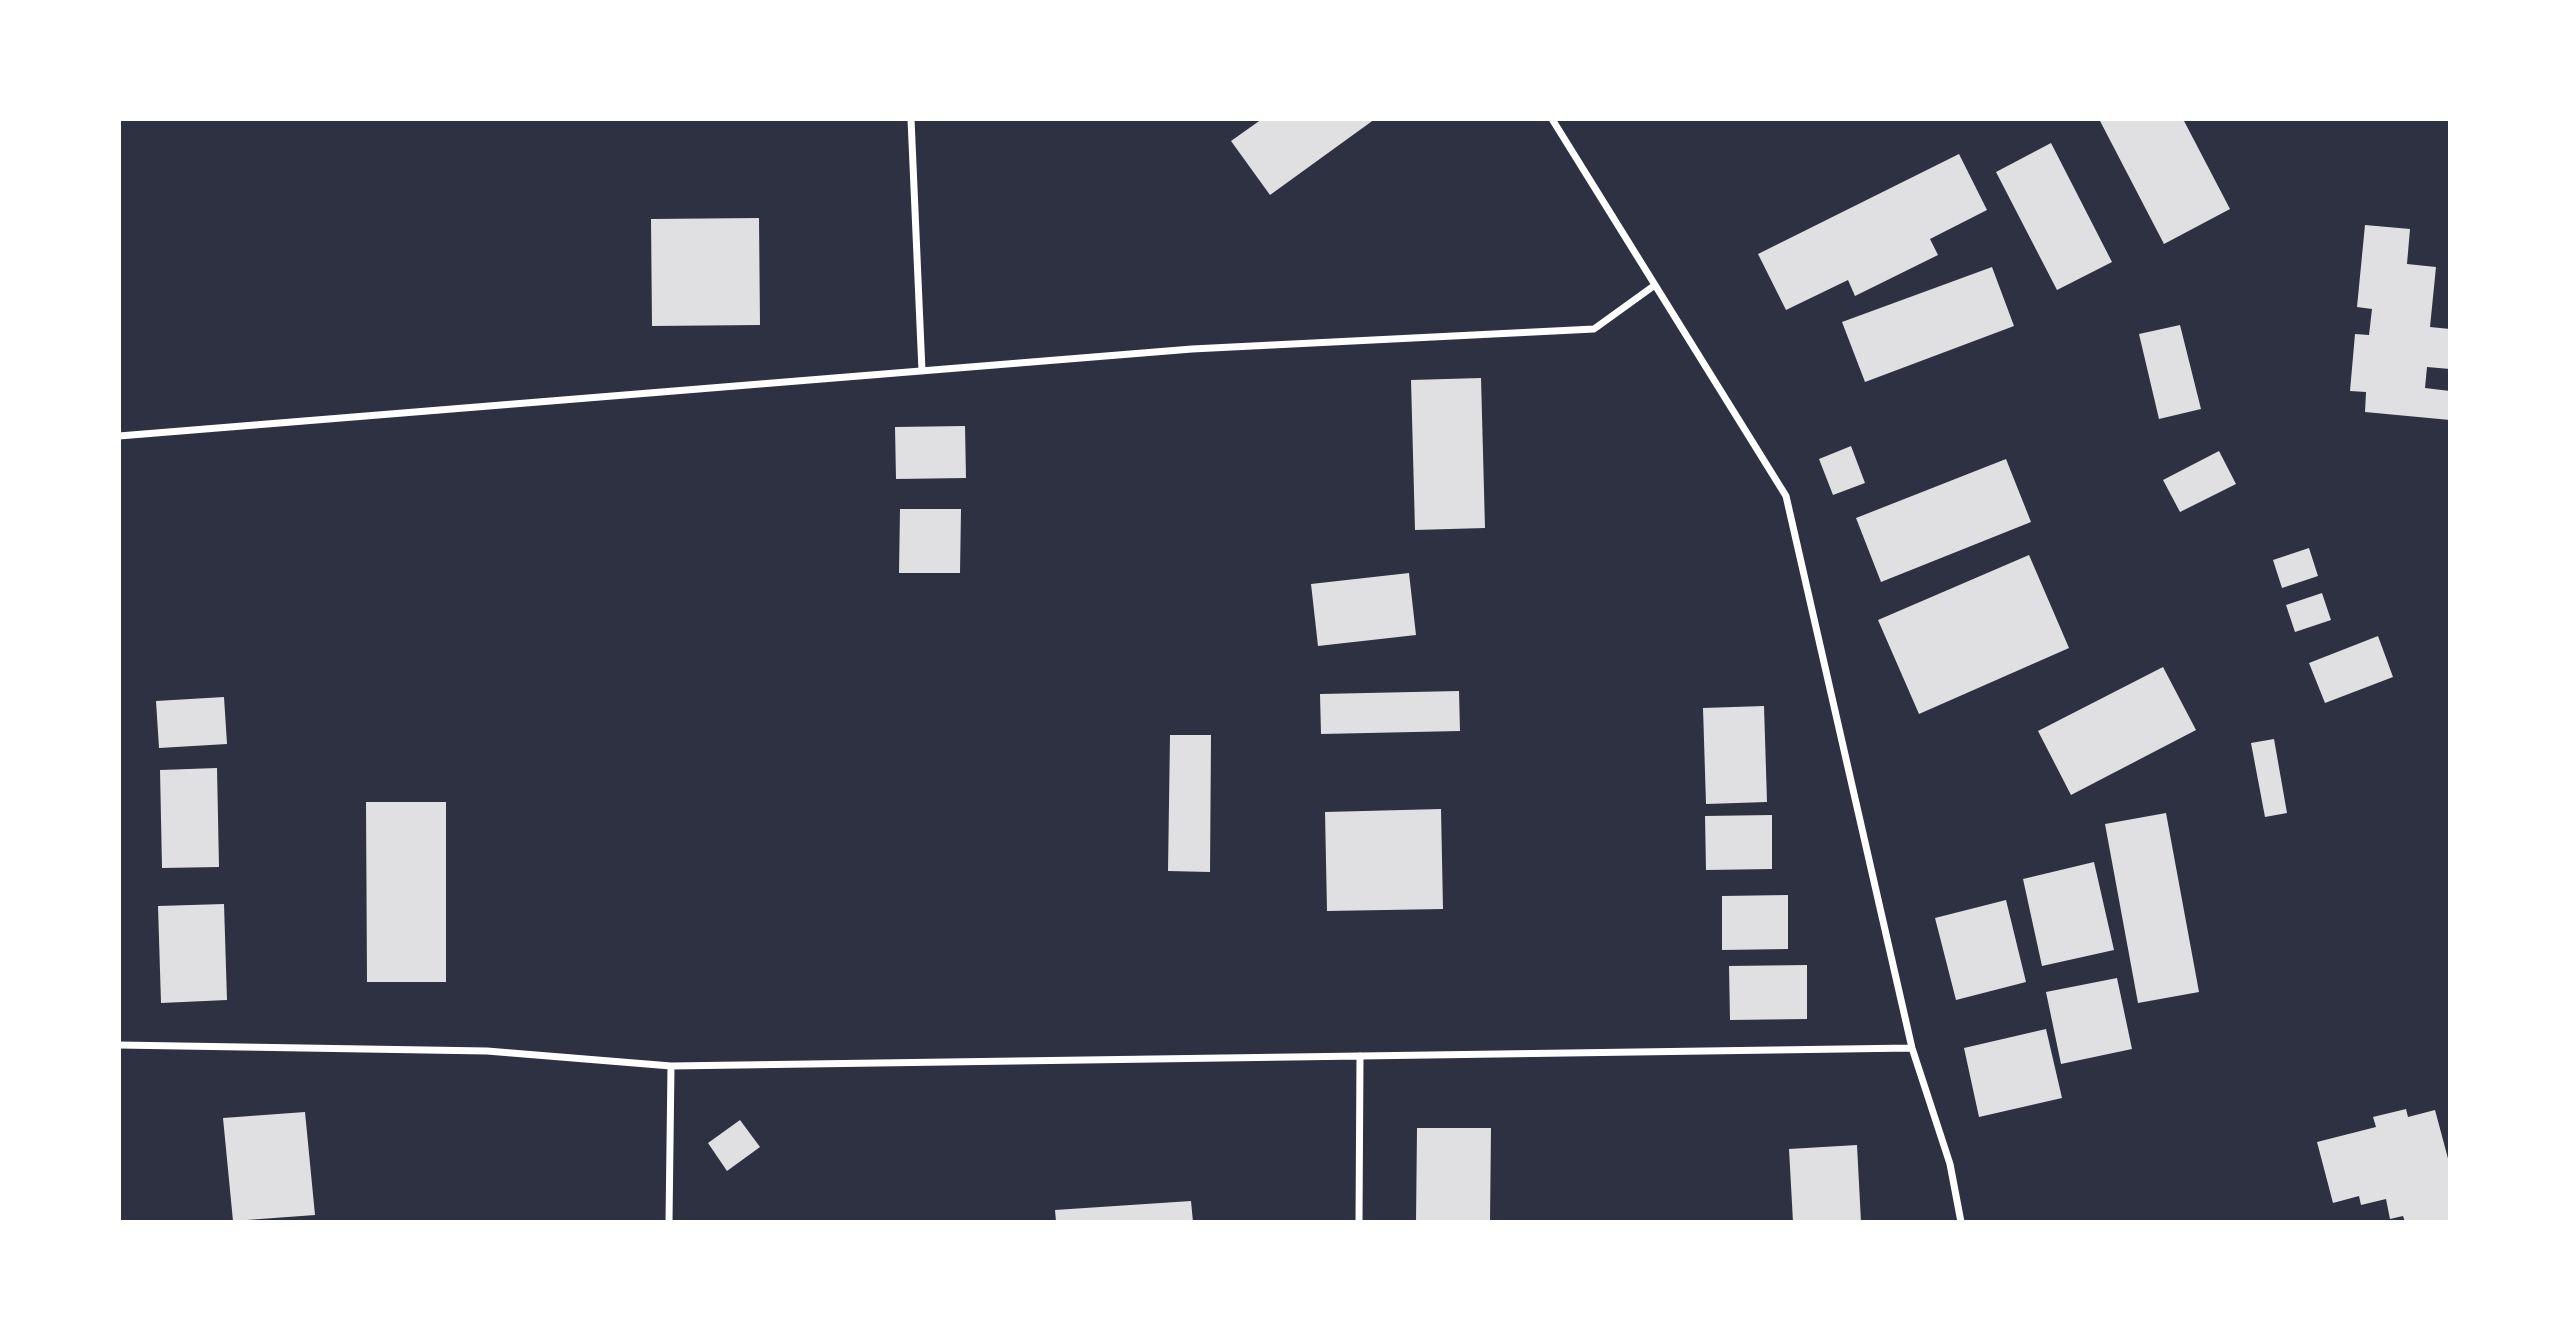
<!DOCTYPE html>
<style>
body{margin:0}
#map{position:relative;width:2569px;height:1341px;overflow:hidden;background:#2d3142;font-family:Jost,sans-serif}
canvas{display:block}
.frame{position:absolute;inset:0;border:121px solid #fff;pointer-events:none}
</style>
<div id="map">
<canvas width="2569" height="1341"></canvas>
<div class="frame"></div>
</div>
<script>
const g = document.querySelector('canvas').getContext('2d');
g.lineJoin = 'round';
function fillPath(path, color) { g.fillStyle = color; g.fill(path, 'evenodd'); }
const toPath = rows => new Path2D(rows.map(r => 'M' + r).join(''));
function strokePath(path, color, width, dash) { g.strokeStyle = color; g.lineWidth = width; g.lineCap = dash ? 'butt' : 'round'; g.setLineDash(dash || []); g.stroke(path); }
fillPath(toPath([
 [1262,119,1375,119,1270,195,1231,141],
 [2099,119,2183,119,2230,209,2164,244],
 [2051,143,2112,262,2057,290,1996,172],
 [1959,154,1987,210,1930,239,1938,255,1855,296,1848,280,1786,310,1758,254],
 [759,218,760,325,652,326,651,219],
 [2365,225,2410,229,2407,264,2436,267,2430,327,2450,329,2450,369,2427,367,2425,388,2450,391,2450,420,2365,412,2366,392,2350,391,2355,334,2369,335,2372,309,2357,307],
 [1992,267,2014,326,1865,382,1842,322],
 [2180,325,2201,409,2159,419,2139,334],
 [1481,378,1485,528,1415,530,1411,380],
 [965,426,966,478,896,479,895,427],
 [1851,446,1865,483,1833,495,1819,459],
 [2219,451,2236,484,2180,512,2163,480],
 [2006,459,2031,522,1881,582,1856,518],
 [900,509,961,509,960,573,899,573],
 [2309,548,2318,576,2282,588,2273,560],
 [2029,555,2069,648,1919,714,1878,620],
 [1409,573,1416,635,1318,646,1311,584],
 [2322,593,2331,620,2295,632,2286,605],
 [2378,636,2393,677,2325,703,2309,663],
 [2163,667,2196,730,2071,795,2038,731],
 [1459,691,1460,731,1321,734,1320,694],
 [224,697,227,744,159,748,156,701],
 [1764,706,1767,802,1706,804,1703,708],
 [1170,735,1211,735,1210,872,1168,871],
 [2274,739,2287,813,2265,817,2251,743],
 [217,768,219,867,162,868,160,770],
 [366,802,446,802,446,982,367,982],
 [1441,809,1443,909,1327,911,1325,812],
 [2166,813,2199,992,2138,1003,2105,824],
 [1772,815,1772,869,1706,870,1705,816],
 [2094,862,2114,950,2042,966,2023,879],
 [1788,895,1788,949,1722,950,1722,896],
 [2006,900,2026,982,1956,1000,1935,918],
 [224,904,227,1000,161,1003,158,906],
 [1807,965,1807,1019,1730,1020,1729,966],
 [2117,978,2132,1049,2061,1064,2046,992],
 [2046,1029,2062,1098,1979,1117,1964,1048],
 [2406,1109,2408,1117,2435,1110,2450,1166,2450,1222,2405,1222,2403,1216,2390,1219,2386,1199,2361,1205,2359,1196,2333,1203,2317,1142,2376,1127,2373,1117],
 [305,1112,315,1215,233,1221,223,1118],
 [740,1120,760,1147,727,1171,708,1143],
 [1417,1128,1491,1128,1490,1222,1416,1222],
 [1857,1145,1861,1222,1793,1222,1789,1149],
 [1191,1201,1193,1222,1056,1222,1055,1210]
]), '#e0e0e3');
strokePath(toPath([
 [911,119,922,371],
 [1552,119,1786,496,1912,1048,1950,1164,1961,1222],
 [119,436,1192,349,1594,329,1655,285],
 [119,1045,487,1051,671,1066,1912,1048],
 [669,1222,671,1066],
 [1359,1222,1360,1056]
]), '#fff', 7);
</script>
